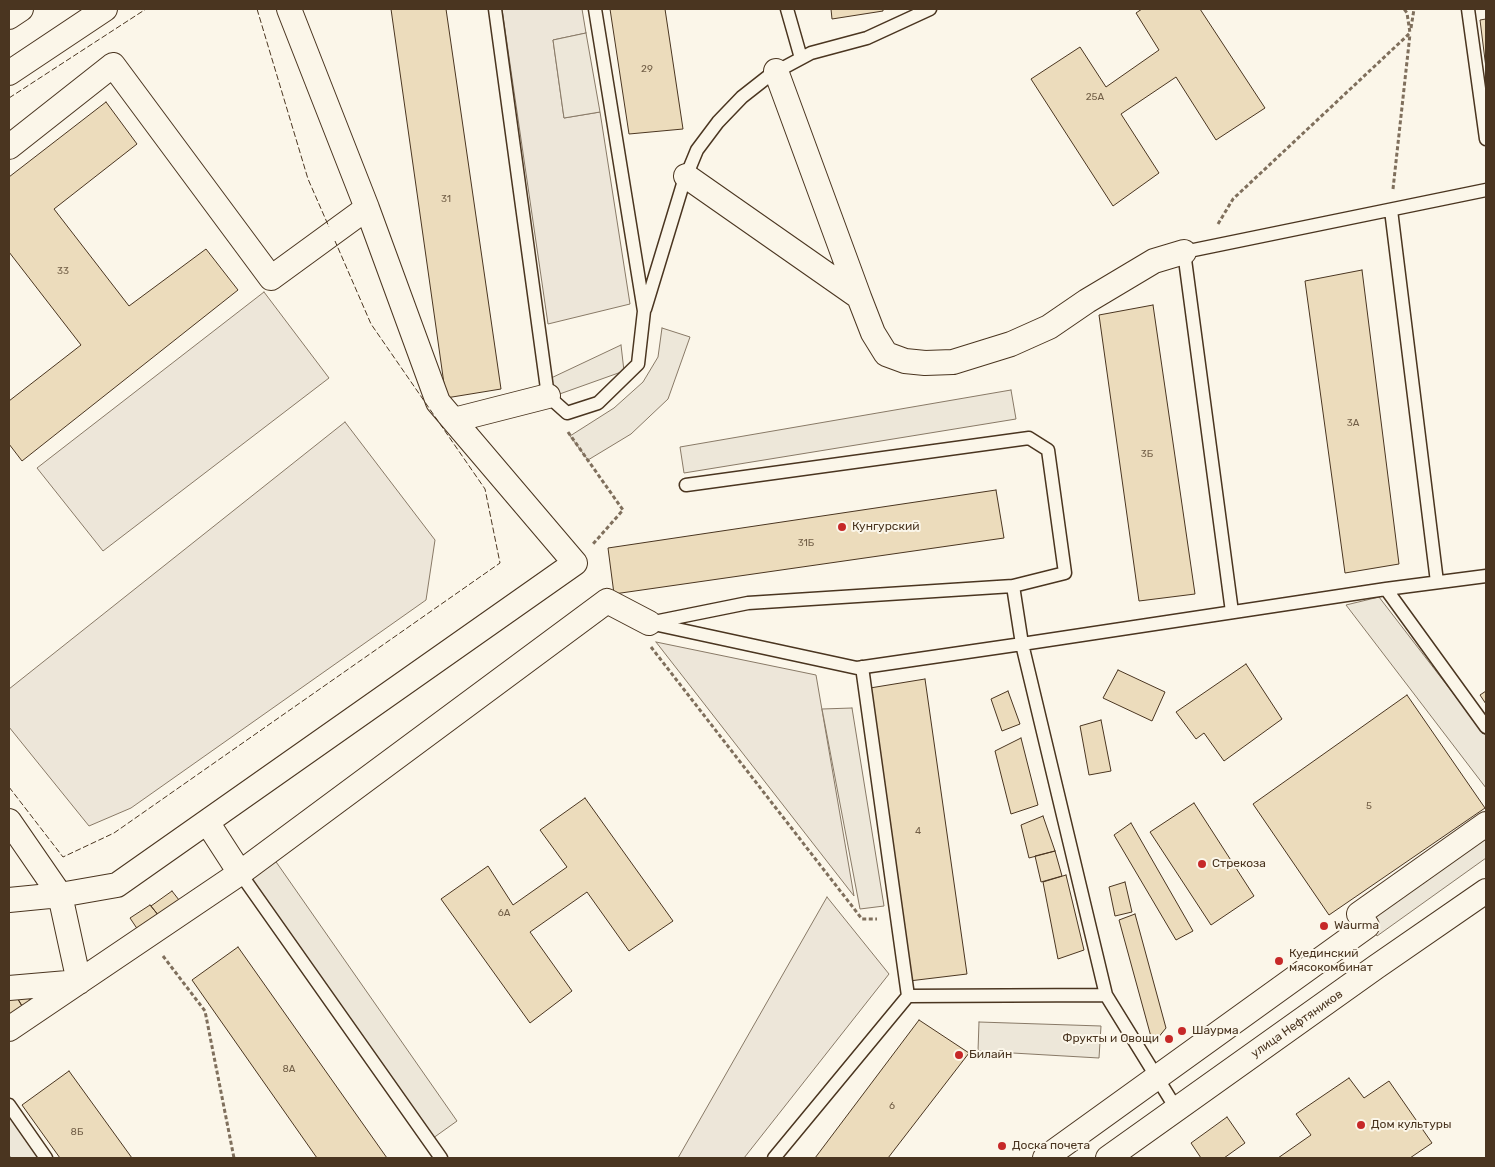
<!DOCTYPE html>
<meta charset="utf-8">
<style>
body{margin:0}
#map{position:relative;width:1495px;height:1167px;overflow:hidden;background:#fbf6e9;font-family:Rubik,sans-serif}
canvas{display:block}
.frame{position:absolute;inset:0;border:10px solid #4a3520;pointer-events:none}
</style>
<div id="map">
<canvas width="1495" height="1167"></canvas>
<div class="frame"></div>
</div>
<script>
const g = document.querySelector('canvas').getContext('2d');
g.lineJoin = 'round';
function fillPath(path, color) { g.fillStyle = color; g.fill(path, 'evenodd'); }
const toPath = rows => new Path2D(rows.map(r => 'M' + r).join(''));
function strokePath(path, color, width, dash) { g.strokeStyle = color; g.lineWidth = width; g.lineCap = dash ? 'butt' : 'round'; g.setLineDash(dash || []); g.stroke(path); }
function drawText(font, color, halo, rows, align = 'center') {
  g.font = font + ' Rubik,sans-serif'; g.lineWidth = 4; g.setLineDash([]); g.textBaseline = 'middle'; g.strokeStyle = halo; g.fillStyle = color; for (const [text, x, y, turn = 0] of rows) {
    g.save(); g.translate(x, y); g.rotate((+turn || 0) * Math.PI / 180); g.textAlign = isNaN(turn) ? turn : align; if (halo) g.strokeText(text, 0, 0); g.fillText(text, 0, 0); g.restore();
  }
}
const green = toPath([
 [502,9,582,9,586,33,553,40,564,118,600,112,630,304,548,324,502,9],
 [264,292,329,378,103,551,37,468,264,292],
 [345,422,435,540,426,600,131,808,89,826,9,727,9,689,345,422],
 [656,642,816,675,854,896,656,642],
 [827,897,889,974,744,1158,678,1158,827,897]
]);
fillPath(green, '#ede6d9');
strokePath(green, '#887966', 1);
const parking = toPath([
 [586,33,600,112,564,118,553,40,586,33],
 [662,328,690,337,668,399,631,434,588,460,570,436,614,408,643,382,658,357,662,328],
 [621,345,624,371,554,396,549,379,621,345],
 [1011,390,1016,419,684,473,680,447,1011,390],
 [1379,597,1486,736,1486,788,1346,605,1379,597],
 [852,708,884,906,860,909,822,709,852,708],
 [1486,815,1486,858,1377,936,1358,907,1486,815],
 [272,856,457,1121,429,1141,243,877,272,856],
 [979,1022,1101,1026,1099,1058,978,1051,979,1022],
 [9,1115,39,1158,11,1158,9,1155,9,1115]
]);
fillPath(parking, '#ede7d9');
strokePath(parking, '#887966', 1);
const building = toPath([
 [391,9,446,9,501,389,446,398,391,9],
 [610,9,665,9,683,129,629,134,610,9],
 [831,9,883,9,883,11,832,19,831,9],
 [1142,9,1200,9,1265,108,1216,140,1176,77,1121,114,1159,173,1113,206,1031,79,1080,47,1106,87,1159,50,1136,13,1142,9],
 [1486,19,1486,68,1480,20,1486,19],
 [106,102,137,144,54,209,129,306,206,249,238,290,22,461,9,444,9,401,81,345,9,252,9,177,106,102],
 [1362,270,1399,564,1345,573,1305,281,1362,270],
 [1153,305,1195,594,1139,601,1099,315,1153,305],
 [996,490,1004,538,614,594,608,548,996,490],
 [1246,664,1282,719,1224,761,1204,733,1196,739,1176,712,1246,664],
 [1118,670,1165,692,1152,721,1103,698,1118,670],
 [925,679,967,974,909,981,870,688,925,679],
 [1008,691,1020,724,1002,731,991,699,1008,691],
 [1486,691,1486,704,1480,695,1486,691],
 [1407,695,1485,808,1329,915,1253,804,1407,695],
 [1101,720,1111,771,1089,775,1080,726,1101,720],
 [1021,738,1038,805,1011,814,995,751,1021,738],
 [585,798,673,921,629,951,587,892,530,932,572,991,530,1023,441,899,488,866,513,905,567,867,540,830,585,798],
 [1194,803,1254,896,1211,925,1150,832,1194,803],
 [1043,816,1055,851,1029,858,1021,825,1043,816],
 [1131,823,1193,931,1176,940,1114,835,1131,823],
 [1055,851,1062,876,1041,882,1035,856,1055,851],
 [1066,875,1084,950,1058,959,1043,882,1066,875],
 [1125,882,1132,912,1115,916,1109,887,1125,882],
 [172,891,179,900,158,915,151,906,172,891],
 [150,905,160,917,138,930,130,918,150,905],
 [1135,914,1166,1028,1153,1044,1119,920,1135,914],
 [238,947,387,1158,317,1158,192,980,238,947],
 [35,988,43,999,25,1011,18,999,35,988],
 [16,996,26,1013,9,1024,9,1001,16,996],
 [919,1020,969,1053,888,1158,815,1158,919,1020],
 [69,1071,132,1158,60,1158,22,1105,69,1071],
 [1349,1078,1364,1098,1389,1081,1432,1143,1410,1158,1278,1158,1311,1135,1296,1114,1349,1078],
 [1227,1117,1245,1143,1224,1158,1201,1158,1191,1143,1227,1117]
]);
fillPath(building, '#ecdcbc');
strokePath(building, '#4a3520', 1);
const lane = toPath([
 [495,9,548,396,567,413,598,403,638,364,644,311,595,9],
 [787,9,801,58],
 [1468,9,1486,139],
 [1391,210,1437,582],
 [645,309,683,184,697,150,718,122,742,97,770,75,811,53,867,38,930,9],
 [686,485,1029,438,1048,450,1065,573,1013,586],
 [1013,586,1022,644,857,668,649,623,748,603,1013,586],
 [1386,589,1486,727],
 [1232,612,1184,252,1486,190],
 [862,667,908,996],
 [240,873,441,1158],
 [9,1105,46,1158],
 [1177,1110,1106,995,1022,644,1386,589,1486,576],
 [774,1158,908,996,1106,995]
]);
const street = toPath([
 [9,17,21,9],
 [776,71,859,297],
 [9,73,105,9],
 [9,147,113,65,271,278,367,208,289,9],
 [686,176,859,297,873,333,886,354,905,361,925,363,953,362,1011,344,1049,327,1087,301,1154,261,1184,252],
 [454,420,548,396],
 [9,821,60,895,117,885,575,563,438,402,367,208],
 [207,822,240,873],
 [9,900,60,895,79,982,9,988],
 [9,1029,240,873,607,601,649,623],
 [1045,1158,1367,926,1359,914,1486,824],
 [1108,1158,1376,967,1486,891]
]);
strokePath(lane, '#4a3520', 15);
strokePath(street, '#4a3520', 26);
strokePath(toPath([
 [1411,28,1414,9],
 [1393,189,1410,34],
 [1218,224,1233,199,1410,33,1407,13,1404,9],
 [568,432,623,510,593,544],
 [651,647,862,919,877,919],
 [163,956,205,1011,234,1158]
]), '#7f6f5c', 3, [4, 2.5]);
strokePath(lane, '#fbf6e9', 12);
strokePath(street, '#fbf6e9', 24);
strokePath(toPath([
 [257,9,308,179,329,227],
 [9,98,146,9],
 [9,787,63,857,114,833,500,563,485,489,371,324,335,241]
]), '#4a3520', 1, [6, 2.5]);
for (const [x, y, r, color] of [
 [842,527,5,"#c62828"],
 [1202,864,5,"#c62828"],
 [1324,926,5,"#c62828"],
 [1279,961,5,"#c62828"],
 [1182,1031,5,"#c62828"],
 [1169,1039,5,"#c62828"],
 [959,1055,5,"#c62828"],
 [1361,1125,5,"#c62828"],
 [1002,1146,5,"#c62828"]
]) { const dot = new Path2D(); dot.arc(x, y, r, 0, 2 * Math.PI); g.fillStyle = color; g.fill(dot); strokePath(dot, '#fbf6e9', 2); }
drawText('10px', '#725f47', null, [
 ["29",647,69],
 ["25А",1095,97],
 ["31",446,199],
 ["33",63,271],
 ["3А",1353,423],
 ["3Б",1147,454],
 ["31Б",806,543],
 ["5",1369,806],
 ["4",918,831],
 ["6А",504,913],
 ["8А",289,1069],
 ["6",892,1106],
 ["8Б",77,1132]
]);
drawText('12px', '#4a3520', '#fbf6e9', [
 ["Кунгурский",852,527],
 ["Стрекоза",1212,864],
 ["Waurma",1334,926],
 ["Куединский",1289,954],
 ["мясокомбинат",1289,968],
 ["Шаурма",1192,1031],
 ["Фрукты и Овощи",1159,1039,"right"],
 ["Билайн",969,1055],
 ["Дом культуры",1371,1125],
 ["Доска почета",1012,1146]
], 'left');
drawText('12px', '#4a3520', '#fbf6e9', [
 ["улица Нефтяников",1297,1024,-35]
]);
</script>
